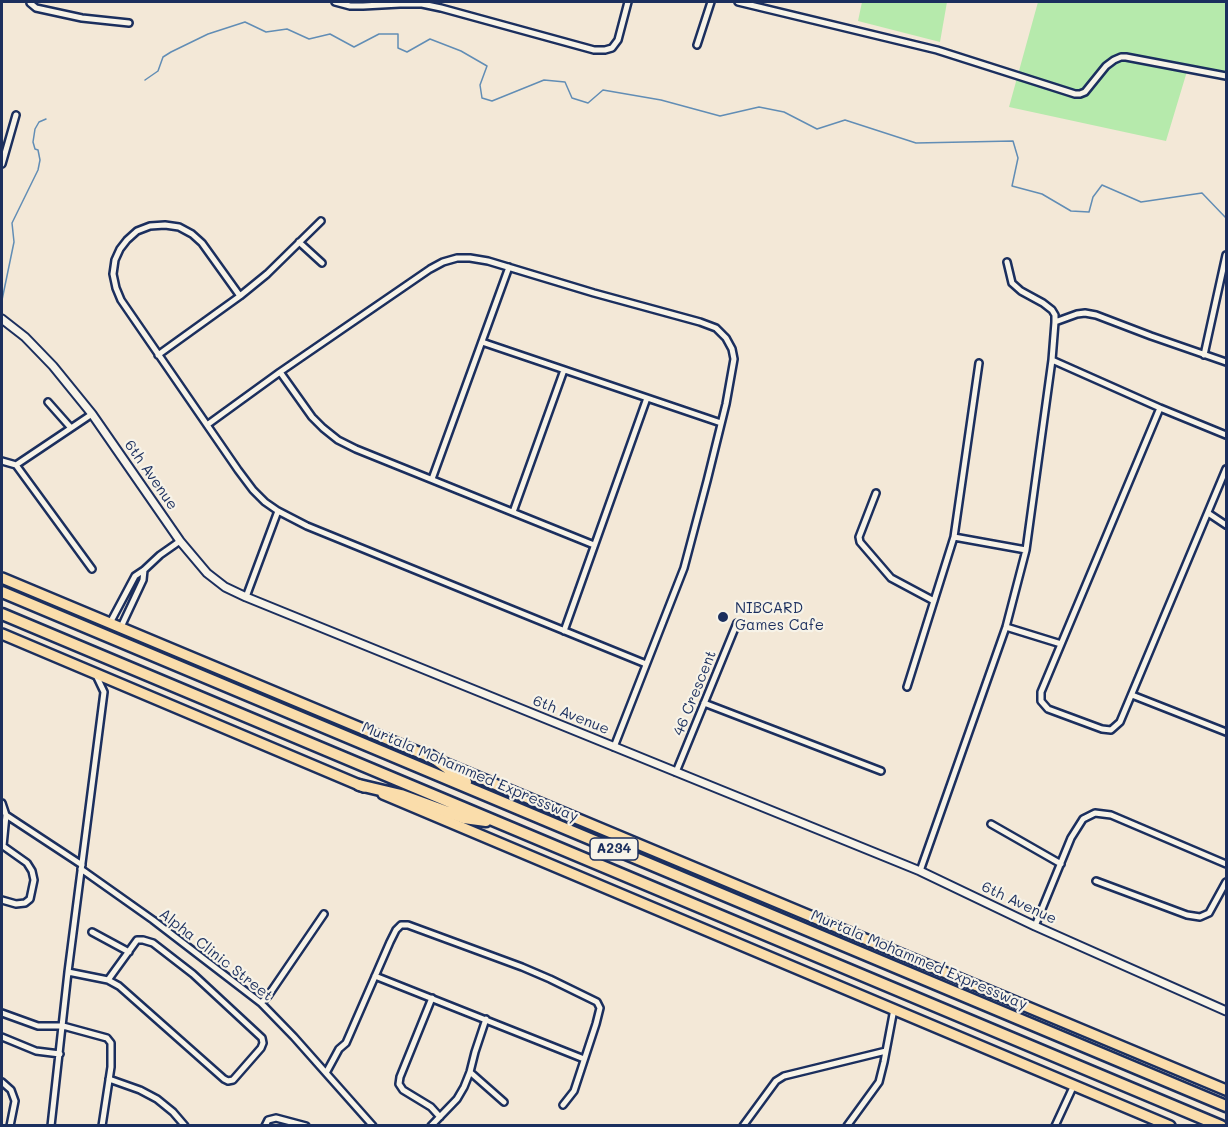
<!DOCTYPE html>
<style>
body{margin:0}
#map{position:relative;width:1228px;height:1127px;overflow:hidden;background:#f3e8d7;font-family:Mali,sans-serif}
canvas{display:block}
.frame{position:absolute;inset:0;border:3px solid #1b2f5e;pointer-events:none}
</style>
<div id="map">
<canvas width="1228" height="1127"></canvas>
<div class="frame"></div>
</div>
<script>
const g = document.querySelector('canvas').getContext('2d');
g.lineJoin = 'round';
function fillPath(path, color) { g.fillStyle = color; g.fill(path, 'evenodd'); }
const toPath = rows => new Path2D(rows.map(r => 'M' + r).join(''));
function strokePath(path, color, width, dash) { g.strokeStyle = color; g.lineWidth = width; g.lineCap = dash ? 'butt' : 'round'; g.setLineDash(dash || []); g.stroke(path); }
function drawText(font, color, halo, rows, align = 'center') {
  g.font = font + ' Mali,sans-serif'; g.lineWidth = 4.5; g.setLineDash([]); g.textBaseline = 'middle'; g.strokeStyle = halo; g.fillStyle = color; for (const [text, x, y, turn = 0] of rows) {
    g.save(); g.translate(x, y); g.rotate((+turn || 0) * Math.PI / 180); g.textAlign = isNaN(turn) ? turn : align; if (halo) g.strokeText(text, 0, 0); g.fillText(text, 0, 0); g.restore();
  }
}
fillPath(toPath([
 [862,2,947,2,940,42,858,21],
 [1038,2,1226,2,1226,76,1188,68,1166,141,1009,107]
]), '#b6eaac');
strokePath(toPath([
 [145,80,158,71,163,57,171,52,208,34,245,22,266,32,287,29,309,39,330,34,354,47,379,34,398,34,398,48,407,52,430,39,461,51,487,66,480,85,482,98,492,101,544,80,565,82,572,98,588,103,603,90,661,100,720,116,759,107,784,112,817,129,845,120,916,143,1013,141,1018,158,1012,186,1042,194,1071,211,1089,212,1093,197,1102,185,1141,202,1202,193,1226,218],
 [2,300,14,242,12,223,38,170,40,160,38,150,35,149,33,142,35,129,39,122,46,119]
]), '#618db5', 1.5);
const minor = toPath([
 [30,2,30,3,36,8,82,18,129,23],
 [335,2,350,6,363,6,400,4,422,4,441,8,594,50,605,50,612,48,618,40,628,2],
 [738,2,937,50,1075,94,1080,94,1085,92,1106,66,1114,60,1121,57,1126,57,1226,76],
 [697,45,711,2],
 [2,164,16,115],
 [299,242,322,263],
 [240,296,202,243,192,234,179,227,165,225,150,226,137,231,127,240,120,249,115,260,113,274,116,288,121,300,238,470,253,490,265,502,278,511,307,526,646,664],
 [1055,322,1077,314,1085,313,1096,315,1151,336,1226,362],
 [482,342,721,423],
 [158,355,240,296,267,274,321,221],
 [1204,355,1226,255],
 [1052,360,1160,408,1226,435],
 [280,372,312,417,323,428,338,440,356,449,594,545],
 [48,402,71,428],
 [1160,408,1041,692,1041,701,1048,709,1102,729,1111,730,1120,722,1226,469],
 [207,425,280,372,430,269,443,262,457,258,470,258,488,261,594,293,700,322,716,328,726,338,732,349,734,359,726,404,707,481,684,568,614,747],
 [2,461,16,465,92,569],
 [16,465,92,414],
 [432,479,509,267],
 [876,493,859,537,860,542,891,578,934,601],
 [513,512,564,370],
 [1208,513,1226,525],
 [954,537,1026,550],
 [246,597,278,511],
 [110,623,135,576,144,570,160,555,180,541],
 [121,627,143,580,144,570],
 [1006,627,1061,644],
 [564,631,647,398],
 [907,687,954,537,979,363],
 [1132,695,1226,732],
 [704,703,881,771],
 [676,772,737,623],
 [2,803,6,815,3,846,27,863,32,871,34,880,30,899,25,903,16,904,2,900],
 [6,815,82,865],
 [991,824,1061,864],
 [81,869,153,920,261,1003,294,1037,373,1126],
 [920,871,1006,627,1026,550,1052,360,1055,322,1055,315,1052,310,1043,303,1021,291,1012,283,1007,262],
 [1096,881,1187,915,1200,917,1209,913,1226,882],
 [1035,926,1071,838,1083,819,1095,813,1111,815,1226,864],
 [92,932,129,952],
 [68,972,108,980,119,986,224,1079,228,1081,233,1080,261,1048,263,1043,262,1038,193,974,153,943,143,940,137,940,108,980],
 [375,976,584,1059],
 [432,998,400,1077,399,1084,403,1090,431,1107,440,1117],
 [261,1003,268,996,324,914],
 [2,1013,38,1026,63,1026,107,1038,111,1043,111,1067,102,1126],
 [2,1037,36,1051,60,1054],
 [470,1072,504,1102],
 [326,1073,339,1049,346,1043,390,942,396,930,401,925,408,925,522,967,550,979,597,1002,600,1008,596,1024,574,1091,563,1105],
 [109,1079,140,1090,157,1099,173,1112,185,1126],
 [2,1082,11,1090,15,1101,10,1126],
 [51,1126,68,972,104,692,95,673],
 [265,1126,268,1120,276,1118,306,1126],
 [431,1126,457,1099,464,1087,470,1072,475,1052,486,1019],
 [743,1126,776,1081,784,1076,886,1051],
 [847,1126,879,1082,884,1062,894,1009],
 [1055,1126,1074,1085]
]);
const tertiary = toPath([
 [2,319,25,337,53,366,92,414,180,541,207,573,225,587,246,597,920,871,1035,926,1226,1011]
]);
const trunk = toPath([
 [2,578,1226,1090],
 [2,634,364,787],
 [383,794,1170,1126]
]);
const motorway = toPath([
 [2,592,1226,1106],
 [2,614,1221,1126],
 [431,756,466,782],
 [359,785,401,795,464,818,486,821]
]);
strokePath(minor, '#1b2f5e', 10);
strokePath(tertiary, '#1b2f5e', 11);
strokePath(trunk, '#1b2f5e', 14);
strokePath(motorway, '#1b2f5e', 15);
strokePath(minor, '#f7f3e8', 5);
strokePath(tertiary, '#f7f3e8', 7);
strokePath(trunk, '#faddab', 9);
strokePath(motorway, '#faddab', 10);
for (const [x, y, r, color] of [
 [723,617,6,"#1b2f5e"]
]) { const dot = new Path2D(); dot.arc(x, y, r, 0, 2 * Math.PI); g.fillStyle = color; g.fill(dot); strokePath(dot, '#f7f3e8', 2); }
for (const [x, y, w] of [
 [614,849,48]
]) { const box = new Path2D(); box.roundRect(x - w / 2, y - 11, w, 22, 4.5); g.fillStyle = '#f7f3e8'; g.fill(box); strokePath(box, '#1b2f5e', 1.5); }
drawText('bold 14px', '#1b2f5e', null, [
 ["A234",614,849]
]);
drawText('15px', '#1b2f5e', '#f7f3e8', [
 ["6th Avenue",151,475,55],
 ["46 Crescent",695,693,-68],
 ["6th Avenue",571,715,22],
 ["Murtala Mohammed Expressway",470,772,23],
 ["6th Avenue",1019,903,25],
 ["Alpha Clinic Street",216,955,38],
 ["Murtala Mohammed Expressway",919,960,23]
]);
drawText('15px', '#1b2f5e', '#f7f3e8', [
 ["NIBCARD",735,608],
 ["Games Cafe",735,625]
], 'left');
</script>
